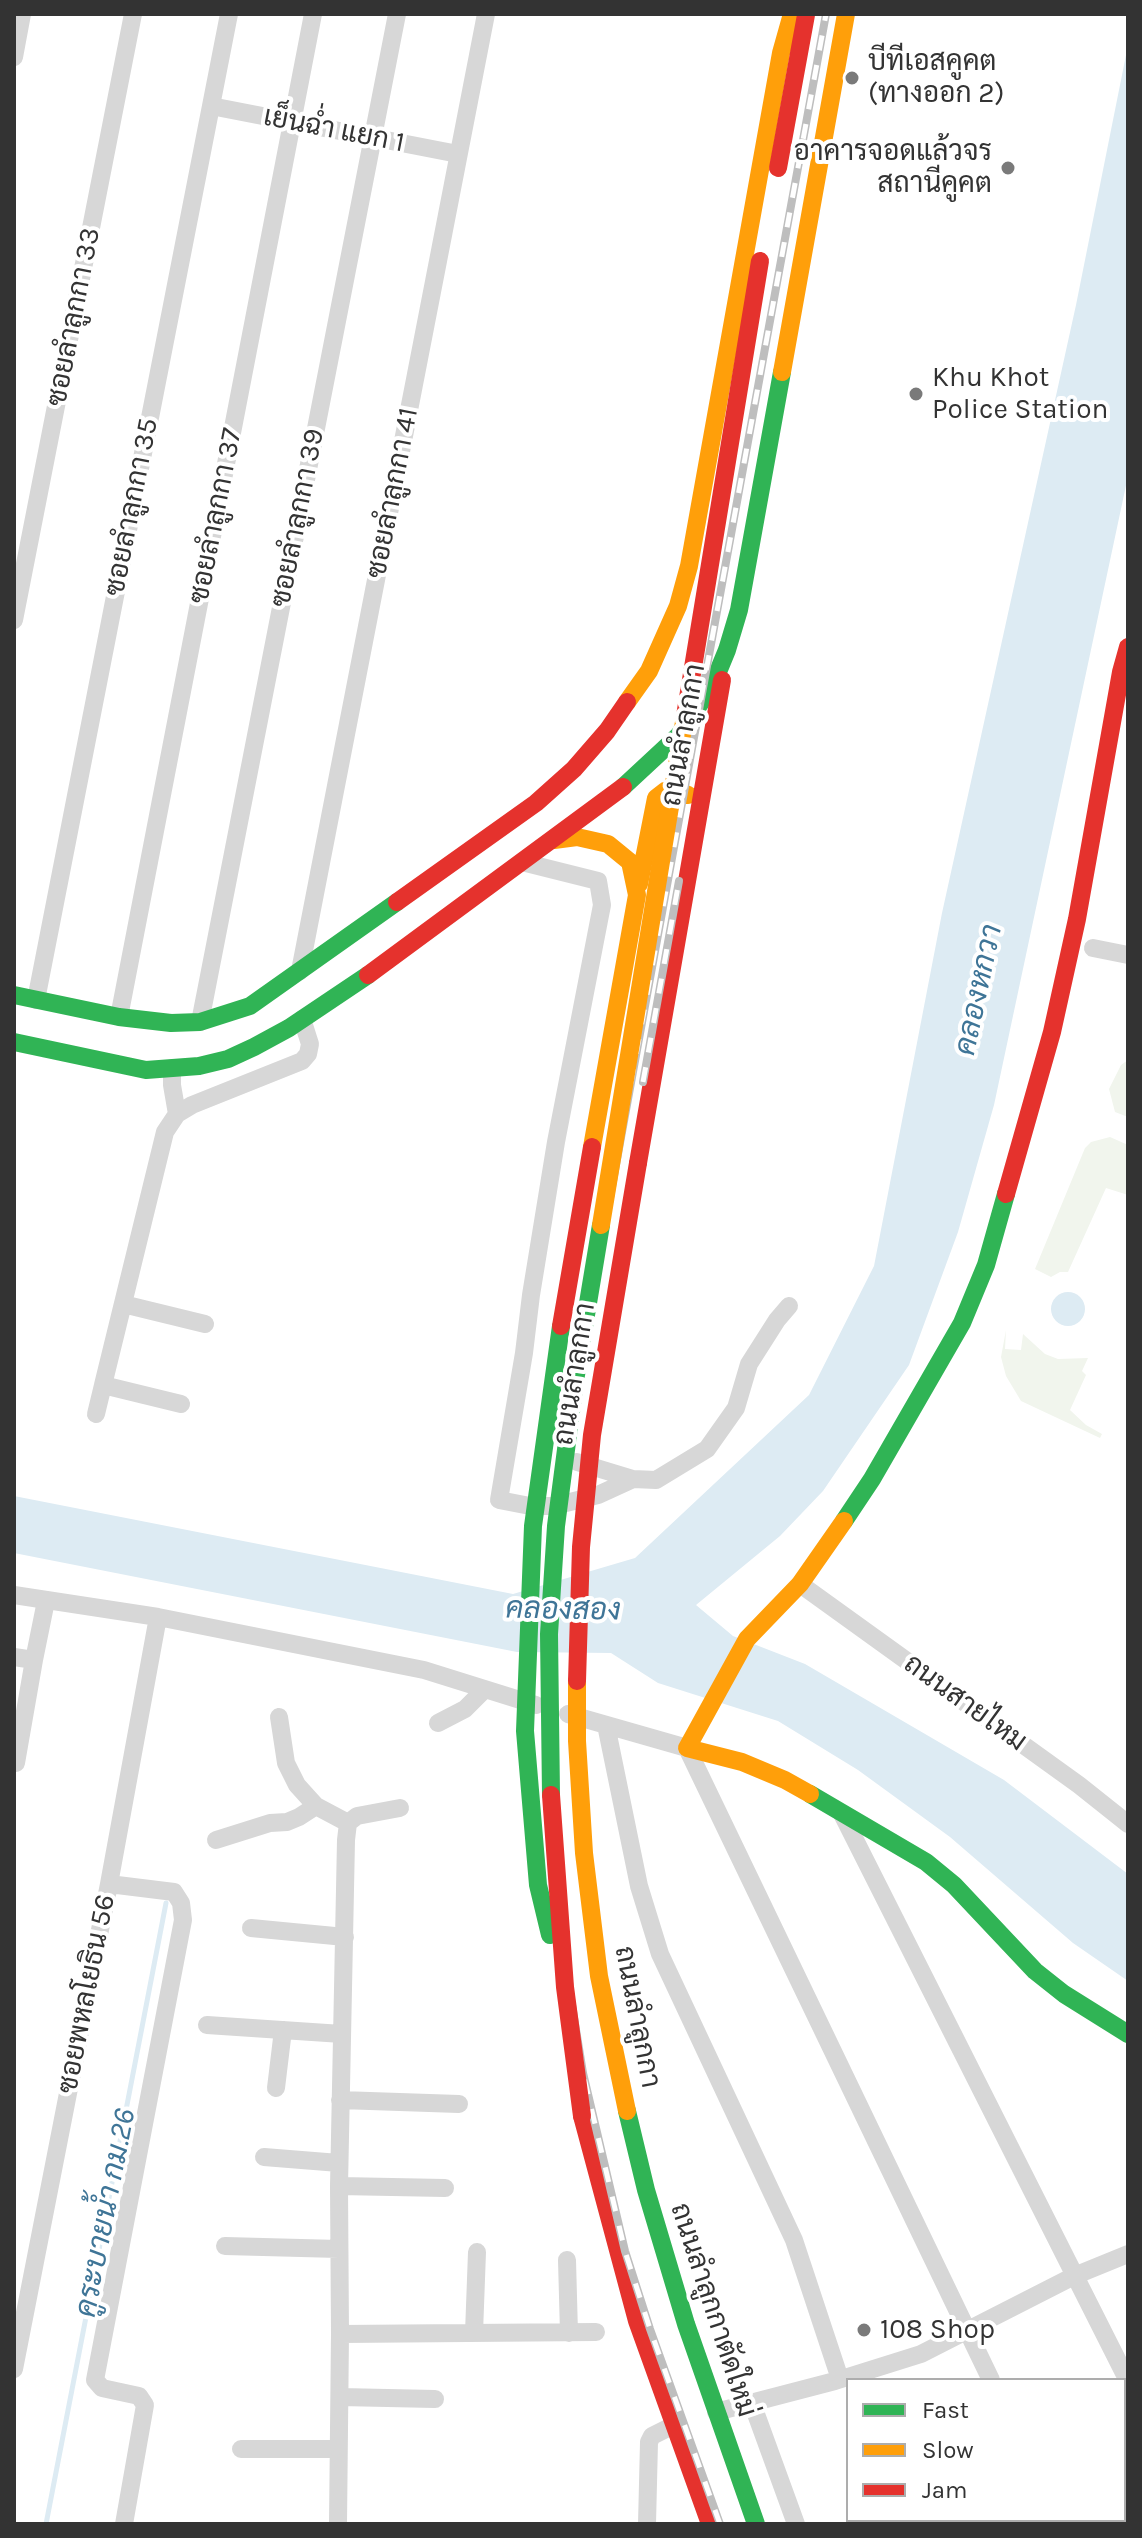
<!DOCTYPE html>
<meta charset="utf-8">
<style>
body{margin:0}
#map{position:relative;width:1142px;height:2538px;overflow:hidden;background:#fff;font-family:Karla,sans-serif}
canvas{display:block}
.frame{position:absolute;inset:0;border:16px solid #333;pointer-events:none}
.legend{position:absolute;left:846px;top:2378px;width:280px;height:144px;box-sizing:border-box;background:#fff;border:2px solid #adadad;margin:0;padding:10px 14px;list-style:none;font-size:24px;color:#333}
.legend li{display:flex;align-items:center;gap:16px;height:40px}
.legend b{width:40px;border:2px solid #adadad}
</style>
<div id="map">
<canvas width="1142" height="2538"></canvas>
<div class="frame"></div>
<ul class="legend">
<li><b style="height:10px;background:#30b455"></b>Fast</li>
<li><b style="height:10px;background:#ff9f0a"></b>Slow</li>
<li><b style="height:10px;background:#e5322d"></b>Jam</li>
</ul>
</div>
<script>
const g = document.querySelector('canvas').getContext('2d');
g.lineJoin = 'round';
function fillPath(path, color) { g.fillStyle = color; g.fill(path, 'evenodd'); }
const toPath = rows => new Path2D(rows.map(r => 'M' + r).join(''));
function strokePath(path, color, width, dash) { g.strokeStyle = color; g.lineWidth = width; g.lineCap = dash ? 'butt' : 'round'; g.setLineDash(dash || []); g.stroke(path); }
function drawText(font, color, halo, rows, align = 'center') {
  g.font = font + ' Karla,Sarabun,sans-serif'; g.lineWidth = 8; g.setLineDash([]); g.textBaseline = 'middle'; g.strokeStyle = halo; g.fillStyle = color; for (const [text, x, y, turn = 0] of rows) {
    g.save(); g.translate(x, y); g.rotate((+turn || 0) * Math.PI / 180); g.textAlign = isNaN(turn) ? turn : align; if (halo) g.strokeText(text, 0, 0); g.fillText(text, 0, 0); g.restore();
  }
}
fillPath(toPath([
 [1128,1060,1128,1117,1115,1112,1109,1089,1121,1065],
 [1110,1137,1128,1145,1128,1195,1106,1188,1068,1272,1060,1272,1051,1277,1035,1269,1085,1148,1091,1142],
 [1006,1330,1005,1349,1021,1350,1023,1334,1045,1354,1058,1359,1088,1358,1082,1371,1086,1375,1070,1410,1086,1425,1102,1434,1100,1438,1021,1401,1006,1376,1001,1357]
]), '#f1f5ed');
fillPath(toPath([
 [1128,45,1128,476,994,1105,958,1232,909,1365,823,1491,780,1536,696,1605,733,1636,805,1664,1004,1780,1128,1874,1128,1981,1073,1943,950,1837,858,1770,778,1721,658,1683,611,1653,517,1652,14,1553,14,1496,513,1594,635,1558,809,1395,874,1266,942,913,1076,305],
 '1051 1309a17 17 0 1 1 34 0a17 17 0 1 1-34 0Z'
]), '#ddebf3');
strokePath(toPath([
 [46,2524,166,1903]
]), '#ddebf3', 5);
strokePath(toPath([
 [14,57,22,14],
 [211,106,458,154],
 [14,620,133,14],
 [522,862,598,881,602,905,556,1142,531,1295,524,1353,499,1500,530,1506,554,1506,598,1495,633,1479],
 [1093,948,1128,955],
 [300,971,486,14],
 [36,1000,229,14],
 [119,1017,313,14],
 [200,1022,397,14],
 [172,1068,172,1085,177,1114],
 [123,1304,205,1324],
 [181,1404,103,1385,165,1132,177,1114,192,1105,302,1061,308,1054,310,1044,302,1019],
 [96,1414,103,1385],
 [577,1462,633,1479,656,1480,707,1449,736,1408,749,1364,777,1320,789,1306],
 [800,1584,1079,1785,1128,1824],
 [14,1595,158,1617,424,1670,536,1705],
 [14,1657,34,1660,46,1601],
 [568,1714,687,1748,991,2380],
 [279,1717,286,1763,297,1785,316,1806,348,1823],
 [438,1723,465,1709,484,1690],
 [606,1725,639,1886,660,1954,794,2240,840,2379],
 [16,1763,34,1660],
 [842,1814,1128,2381],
 [216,1840,270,1823,287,1822,299,1817,316,1806],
 [109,1884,174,1892,181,1903,183,1920,95,2380,102,2388,139,2396,145,2405,124,2524],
 [251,1928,345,1937],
 [207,2025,342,2034],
 [276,2088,283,2030],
 [340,2100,459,2104],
 [264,2157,339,2163],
 [339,2186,445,2188],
 [225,2246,339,2249],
 [567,2260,569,2333],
 [474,2333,477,2252],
 [340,2334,596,2332],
 [14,2369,109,1884,158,1617],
 [340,2397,435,2399],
 [752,2403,796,2524],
 [716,2412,835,2381,921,2354,1074,2276,1128,2254],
 [241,2449,338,2449],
 [1062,2520,1064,2524],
 [338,2524,340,2334,339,2186,346,1840,348,1823,357,1816,400,1808],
 [647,2524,649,2442,652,2436,674,2425]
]), '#d7d7d7', 18);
strokePath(toPath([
 [623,787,679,735,713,684,727,650,739,610,782,372],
 [14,995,119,1017,171,1023,200,1022,250,1006,397,902],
 [14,1042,146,1070,199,1066,228,1059,254,1047,289,1028,368,975],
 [844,1521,872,1479,962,1323,986,1265,1006,1194],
 [810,1794,926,1862,954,1885,1035,1971,1064,1994,1128,2034],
 [627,2111,646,2190,686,2324,756,2524]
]), '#30b455', 18);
strokePath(toPath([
 [782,372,846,14],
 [627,702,649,671,678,606,689,566,781,53,792,14],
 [554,840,577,837,608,844,630,862,637,895,592,1147],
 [639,884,656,798,665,791,675,790,688,795],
 [810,1794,785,1780,742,1762,687,1748,747,1639,800,1584,844,1521]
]), '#ff9f0a', 18);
strokePath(toPath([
 [778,168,806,15],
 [397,902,536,803,574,769,607,731,627,702],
 [368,975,623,787],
 [638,1163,722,680],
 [1006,1194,1052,1032,1077,919,1121,672,1128,647],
 [582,2116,637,2321,710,2524]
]), '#e5322d', 18);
const rail = toPath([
 [643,1082,679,881],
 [720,2524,650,2329,625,2251,583,2073,571,1999,558,1890,551,1784,554,1573,571,1422,599,1258,826,14]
]);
strokePath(rail, '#bebebe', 8);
strokePath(rail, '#fff', 5, [15]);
strokePath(toPath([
 [551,1795,549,1634,556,1526,575,1381,601,1225],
 [550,1935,538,1885,525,1731,533,1526,561,1326]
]), '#30b455', 18);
strokePath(toPath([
 [601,1225,685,716],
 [577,1681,577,1741,584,1853,599,1976,627,2111]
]), '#ff9f0a', 18);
strokePath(toPath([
 [685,716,760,261],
 [561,1326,592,1147],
 [577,1681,581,1547,592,1435,638,1163],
 [551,1795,565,1987,582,2116]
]), '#e5322d', 18);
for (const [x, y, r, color] of [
 [852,78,8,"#7a7a7a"],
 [1008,168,8,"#7a7a7a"],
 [916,394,8,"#7a7a7a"],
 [864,2330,8,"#7a7a7a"]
]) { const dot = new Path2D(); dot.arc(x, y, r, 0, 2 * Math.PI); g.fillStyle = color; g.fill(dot); strokePath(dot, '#fff', 3); }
drawText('28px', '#333', '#fff', [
 ["บีทีเอสคูคต",868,62],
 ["(ทางออก 2)",868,94],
 ["อาคารจอดแล้วจร",992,152,"right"],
 ["สถานีคูคต",992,184,"right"],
 ["Khu Khot",932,378],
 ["Police Station",932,410],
 ["108 Shop",880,2330]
], 'left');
drawText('28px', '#333', '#fff', [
 ["เย็นฉ่ำ แยก 1",334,130,11],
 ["ซอยลำลูกกา 33",74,317,-79],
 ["ซอยลำลูกกา 41",393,493,-79],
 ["ซอยลำลูกกา 35",132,507,-79],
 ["ซอยลำลูกกา 37",216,516,-79],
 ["ซอยลำลูกกา 39",298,518,-79],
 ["ถนนลำลูกกา",684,735,-80],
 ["ถนนลำลูกกา",575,1374,-81],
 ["ถนนสายไหม",965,1703,36],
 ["ซอยพหลโยธิน 56",87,1994,-79],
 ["ถนนลำลูกกา",637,2017,79],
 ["ถนนลำลูกกาตัดใหม่",713,2310,72]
]);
drawText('italic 30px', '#3f7597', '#fff', [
 ["คลองหกวา",979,990,-78],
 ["คลองสอง",563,1610,1],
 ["คูระบายน้ำ กม.26",106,2213,-79]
]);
</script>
